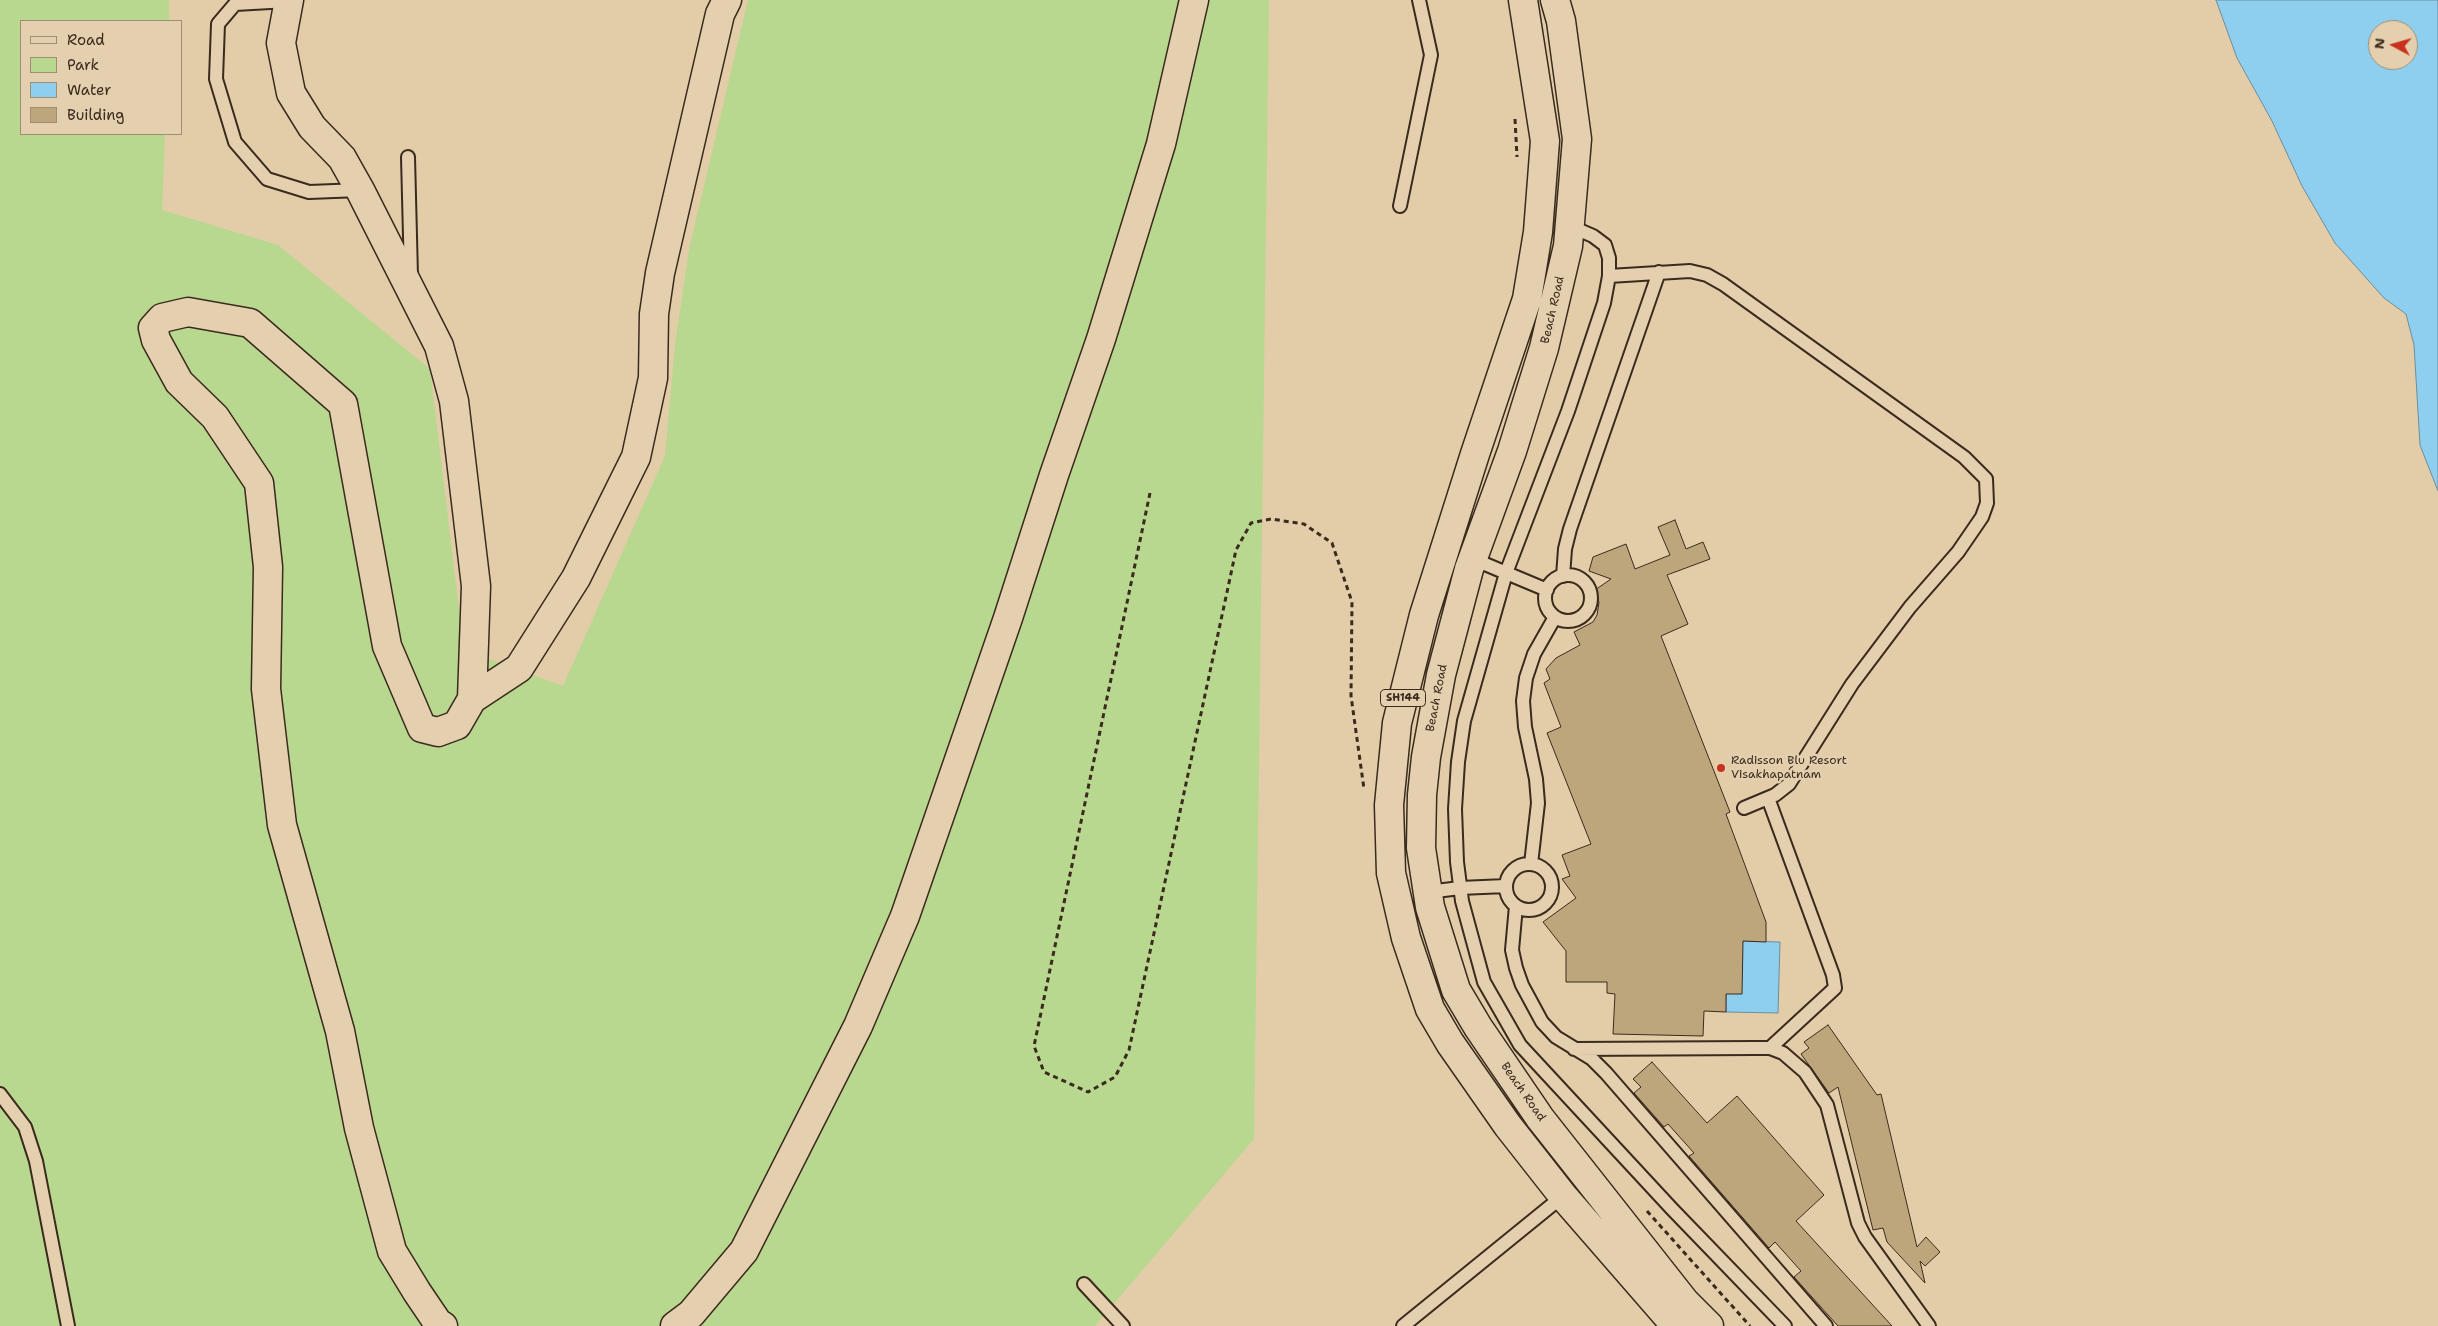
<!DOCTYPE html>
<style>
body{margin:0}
#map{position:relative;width:2438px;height:1326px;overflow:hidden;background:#e2cda8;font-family:"Shantell Sans",sans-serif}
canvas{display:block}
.legend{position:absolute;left:20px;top:20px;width:162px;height:115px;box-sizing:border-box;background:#e4d0ae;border:1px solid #a08e74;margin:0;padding:6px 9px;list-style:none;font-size:15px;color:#3b2a1e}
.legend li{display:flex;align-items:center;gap:10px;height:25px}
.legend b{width:25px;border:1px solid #a08e74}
.north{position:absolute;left:2368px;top:20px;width:50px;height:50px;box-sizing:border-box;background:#e4d0ae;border:1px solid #a08e74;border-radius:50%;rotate:276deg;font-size:14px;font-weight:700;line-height:20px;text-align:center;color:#3b2a1e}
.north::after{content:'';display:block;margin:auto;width:18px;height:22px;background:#c8321e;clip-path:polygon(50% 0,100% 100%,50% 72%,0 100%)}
</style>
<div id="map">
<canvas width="2438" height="1326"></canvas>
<ul class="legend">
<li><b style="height:6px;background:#e4d0ae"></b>Road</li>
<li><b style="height:14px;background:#b8d78f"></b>Park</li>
<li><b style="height:14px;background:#8ecfef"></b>Water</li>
<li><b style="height:14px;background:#bea67c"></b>Building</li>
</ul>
<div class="north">N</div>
</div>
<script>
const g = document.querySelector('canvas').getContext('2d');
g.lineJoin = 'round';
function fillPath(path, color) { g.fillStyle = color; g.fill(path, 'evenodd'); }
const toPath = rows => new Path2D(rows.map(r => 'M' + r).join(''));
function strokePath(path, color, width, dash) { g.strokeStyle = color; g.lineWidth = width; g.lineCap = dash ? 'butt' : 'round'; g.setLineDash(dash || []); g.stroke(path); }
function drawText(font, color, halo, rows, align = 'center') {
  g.font = font + ' "Shantell Sans",sans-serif'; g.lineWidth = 5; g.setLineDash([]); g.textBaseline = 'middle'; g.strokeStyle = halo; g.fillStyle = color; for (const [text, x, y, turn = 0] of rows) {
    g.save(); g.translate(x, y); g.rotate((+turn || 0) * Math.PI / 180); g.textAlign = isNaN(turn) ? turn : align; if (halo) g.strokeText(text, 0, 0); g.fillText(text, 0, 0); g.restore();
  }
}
fillPath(toPath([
 [0,0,169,0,169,21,21,21,21,134,165,134,162,210,278,245,430,369,464,650,563,686,665,456,675,345,689,249,748,0,1269,0,1254,1139,1095,1326,0,1326]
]), '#b8d78f');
const water = toPath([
 [2216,0,2438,0,2438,491,2420,445,2414,345,2406,314,2384,298,2335,243,2302,186,2272,121,2237,58,2216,0],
 [2378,30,2408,30,2408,60,2378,60,2378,30],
 [1743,941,1780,942,1778,1013,1726,1012,1726,994,1743,941]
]);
fillPath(water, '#8ecfef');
strokePath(water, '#6d8d9b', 1);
const building = toPath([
 [1675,520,1686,549,1703,542,1710,559,1667,575,1688,624,1661,636,1730,812,1726,814,1766,922,1766,942,1743,941,1742,994,1726,994,1726,1012,1704,1011,1703,1036,1613,1034,1615,994,1607,993,1607,982,1566,982,1566,951,1543,922,1576,898,1562,879,1570,876,1562,855,1591,844,1547,733,1561,727,1544,683,1550,679,1546,669,1556,658,1580,645,1574,632,1593,622,1597,615,1599,602,1595,590,1611,579,1589,571,1593,557,1626,544,1635,569,1670,555,1658,527,1675,520],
 [1828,1025,1877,1095,1881,1094,1917,1247,1926,1237,1940,1252,1925,1266,1920,1261,1925,1283,1887,1242,1883,1228,1873,1230,1838,1087,1829,1093,1801,1054,1809,1048,1804,1042,1828,1025],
 [1652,1062,1707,1123,1737,1096,1824,1195,1796,1221,1892,1326,1838,1326,1794,1277,1801,1271,1775,1242,1769,1248,1689,1156,1694,1153,1668,1124,1664,1127,1634,1093,1641,1087,1633,1079,1652,1062]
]);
fillPath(building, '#bea67c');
strokePath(building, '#3b2a1e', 1);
const service = toPath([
 [288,1,235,4,218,24,216,79,235,142,267,179,309,192,360,190],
 [408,157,411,276],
 [1400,206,1431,55,1419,0],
 [1570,226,1593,236,1605,245,1609,258,1609,276,1604,303,1568,411,1506,573,1464,721,1458,762,1455,809,1457,862,1462,901,1484,982,1520,1045,1672,1209,1785,1326],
 [1609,276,1690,271,1707,275,1723,284,1964,457,1986,479,1987,503,1982,517,1958,552,1910,607,1852,684,1789,784,1775,795,1744,808],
 [1473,559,1547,590],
 '1545 598a23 23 0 1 1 46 0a23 23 0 1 1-46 0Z',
 [1563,576,1565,549,1570,529,1659,272],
 [1768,798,1833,975,1835,988,1770,1048],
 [1531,864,1538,803,1536,779,1525,727,1523,701,1526,678,1534,654,1555,617],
 '1506 887a23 23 0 1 1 46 0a23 23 0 1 1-46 0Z',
 [1428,892,1460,888,1506,886],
 [1516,906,1512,950,1516,968,1522,985,1542,1022,1556,1037,1592,1059,1606,1073,1826,1326],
 [1574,1049,1755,1048,1770,1048,1783,1053,1805,1072,1827,1105,1858,1223,1865,1237,1929,1326],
 [0,1094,25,1127,36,1161,68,1326],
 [1084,1284,1123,1326],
 [1403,1326,1563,1196]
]);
const tertiary = toPath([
 [289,0,281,43,291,93,312,127,342,158,360,190,439,346,454,401,476,586,472,699,457,725,438,732,422,728,387,646,343,404,250,323,188,312,162,318,153,328,156,340,179,382,215,417,259,483,268,567,266,689,282,825,340,1031,359,1128,392,1251,417,1292,438,1323,443,1326],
 [472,699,519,668,576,578,636,457,653,378,654,314,660,273,720,14,727,0],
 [675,1326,691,1314,744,1251,858,1026,905,916,1008,618,1054,475,1101,339,1161,144,1194,0]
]);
const primary = toPath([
 [1523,0,1545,141,1538,232,1527,299,1475,454,1424,615,1397,723,1389,805,1391,873,1406,938,1430,1009,1450,1043,1508,1126,1563,1196,1676,1326],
 [1555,0,1561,21,1577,139,1568,246,1544,348,1512,451,1469,569,1441,675,1426,757,1422,795,1421,848,1430,907,1456,990,1478,1027,1540,1118,1685,1302,1709,1326]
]);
strokePath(service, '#3b2a1e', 16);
strokePath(tertiary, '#3b2a1e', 31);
strokePath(primary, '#3b2a1e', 31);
strokePath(toPath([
 [1515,119,1517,157],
 [1150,493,1034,1046,1044,1072,1088,1092,1115,1077,1129,1050,1236,550,1251,523,1271,519,1304,524,1332,543,1352,602,1351,696,1364,789],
 [1647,1211,1750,1326]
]), '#3b2a1e', 3, [5, 4]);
strokePath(service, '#e4d0ae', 12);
strokePath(tertiary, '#e4d0ae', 28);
strokePath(primary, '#e4d0ae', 28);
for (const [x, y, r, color] of [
 [1721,768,5,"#c8321e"]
]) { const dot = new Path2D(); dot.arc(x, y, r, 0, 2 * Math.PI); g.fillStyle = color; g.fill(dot); strokePath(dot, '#e4d0ae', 2); }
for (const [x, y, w] of [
 [1403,698,45]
]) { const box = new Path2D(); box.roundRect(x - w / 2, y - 8.5, w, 17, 4); g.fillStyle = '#e4d0ae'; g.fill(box); strokePath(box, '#3b2a1e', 1); }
drawText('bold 11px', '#3b2a1e', null, [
 ["SH144",1403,698]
]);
drawText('12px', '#3b2a1e', '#e4d0ae', [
 ["Beach Road",1553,310,-77],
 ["Beach Road",1437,698,-79],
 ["Beach Road",1523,1092,55]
]);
drawText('12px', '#3b2a1e', '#e4d0ae', [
 ["Radisson Blu Resort",1731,761],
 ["Visakhapatnam",1731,775]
], 'left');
</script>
